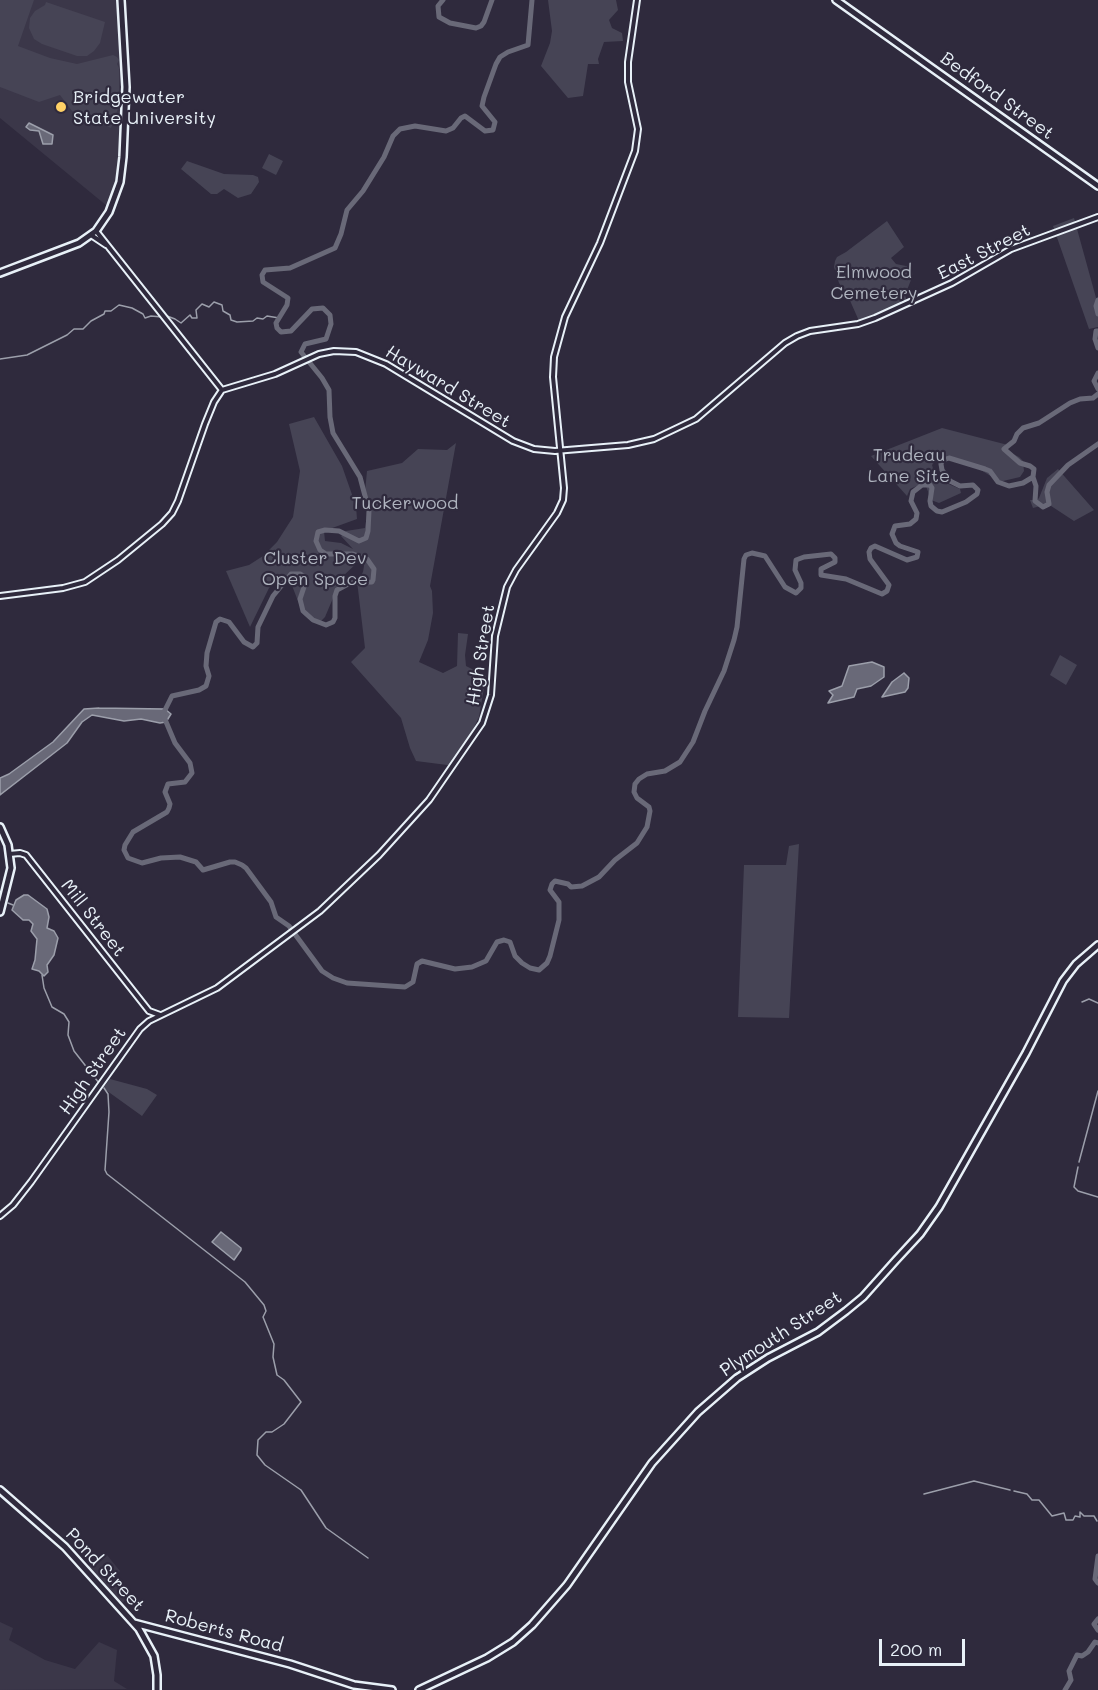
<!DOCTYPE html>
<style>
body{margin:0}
#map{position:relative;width:1098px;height:1690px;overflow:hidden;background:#2f2a3d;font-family:Mali,sans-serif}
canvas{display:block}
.scale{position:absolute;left:879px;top:1639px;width:86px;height:27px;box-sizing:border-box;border:3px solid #e8f1f8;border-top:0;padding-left:8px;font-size:18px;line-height:21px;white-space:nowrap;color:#e8f1f8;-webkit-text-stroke:4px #2f2a3d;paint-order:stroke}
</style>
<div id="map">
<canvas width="1098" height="1690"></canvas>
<div class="scale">200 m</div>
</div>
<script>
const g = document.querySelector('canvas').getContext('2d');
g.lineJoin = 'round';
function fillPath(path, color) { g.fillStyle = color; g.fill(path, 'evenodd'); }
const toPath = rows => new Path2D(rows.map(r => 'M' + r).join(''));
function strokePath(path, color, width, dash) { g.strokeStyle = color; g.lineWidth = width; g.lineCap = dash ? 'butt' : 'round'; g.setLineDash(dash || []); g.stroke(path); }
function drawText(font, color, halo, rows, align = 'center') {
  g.font = font + ' Mali,sans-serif'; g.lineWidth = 4.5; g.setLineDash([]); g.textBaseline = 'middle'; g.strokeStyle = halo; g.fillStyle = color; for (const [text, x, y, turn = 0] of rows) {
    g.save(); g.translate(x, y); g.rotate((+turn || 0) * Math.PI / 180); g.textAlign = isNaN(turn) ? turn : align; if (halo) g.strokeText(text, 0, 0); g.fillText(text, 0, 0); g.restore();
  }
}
fillPath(toPath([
 [0,0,119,0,123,97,121,155,117,181,107,206,0,118],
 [107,1555,120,1571,116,1576,131,1595,121,1604,87,1567,95,1562,94,1556],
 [0,1622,13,1628,9,1640,45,1660,75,1669,99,1642,117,1650,114,1681,127,1689,0,1690]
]), '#3b3749');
fillPath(toPath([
 [0,0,34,0,18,46,50,58,77,64,113,55,117,57,119,60,117,64,119,68,119,91,116,96,120,100,120,103,111,128,72,111,60,95,39,102,0,87],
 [548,0,616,0,618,10,609,20,612,28,622,33,623,41,604,42,598,59,599,64,588,64,583,96,568,98,541,66,550,43,552,31],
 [46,2,105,22,100,43,94,51,87,56,77,56,42,44,34,39,29,28,30,18,35,11,45,5],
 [269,154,283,161,276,175,262,168],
 [187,161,224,174,253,175,258,177,259,182,251,194,238,198,224,189,217,194,211,194,181,169],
 [1074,218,1098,305,1098,327,1089,329,1053,226],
 [887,221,904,247,891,258,896,264,911,267,913,275,905,295,907,302,859,321,848,296,839,283,834,267,835,261,837,257,846,252],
 [314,417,342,466,356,506,357,519,324,531,325,541,341,543,353,549,341,536,346,531,365,528,367,515,365,492,367,471,402,463,418,449,447,450,456,443,430,586,432,591,433,613,428,640,419,662,443,673,457,666,458,633,468,634,465,655,466,666,486,676,479,717,455,766,416,761,410,748,401,718,351,662,365,648,357,581,363,572,364,566,363,557,360,555,358,562,342,577,325,617,318,624,311,621,303,614,291,583,285,577,280,577,269,588,250,627,226,571,249,565,263,556,277,542,293,517,300,471,289,424],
 [942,428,1008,445,1007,451,1019,457,1023,461,1024,471,1020,477,1003,481,997,480,968,462,947,458,937,459,932,465,934,472,944,482,960,489,961,493,939,503,931,500,926,486,921,484,910,489,907,496,871,456],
 [1058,469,1094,510,1074,521,1048,504,1033,508,1030,500,1037,500,1039,498,1047,478],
 [1060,655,1077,665,1066,685,1050,675],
 [799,844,789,1018,738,1017,744,865,786,865,789,846],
 [110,1079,147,1089,157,1095,142,1116,103,1088]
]), '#464455');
const water = toPath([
 [29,123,53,135,52,144,43,144,39,131,30,130,26,127,29,123],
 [872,662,884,667,884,677,871,686,857,689,854,697,828,703,833,695,829,691,842,686,849,666,872,662],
 [904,673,909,678,908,688,905,692,882,697,892,682,904,673],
 [99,708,165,709,171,714,166,722,160,723,141,719,124,721,92,715,82,722,67,743,0,795,0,778,9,774,53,742,84,709,99,708],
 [24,895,28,895,47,909,49,917,47,928,54,931,58,938,54,955,47,965,48,972,44,976,39,971,32,969,35,960,37,939,31,931,33,924,29,920,23,920,12,910,16,900,24,895],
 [221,1232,241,1248,241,1250,234,1260,212,1242,221,1232]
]);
fillPath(water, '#696978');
strokePath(water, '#9c9fab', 1.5);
strokePath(toPath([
 [167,316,175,319,181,323,190,315,192,318,197,318,196,310,202,304,209,307,214,302,222,305,223,311,230,315,231,320,237,322,253,321,257,318,263,319,267,316,279,318],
 [0,359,27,355,67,335,74,329,83,329,91,321,104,314,105,311,111,311,119,305,132,308,143,314,145,318,151,316,162,317],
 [8,903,13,905],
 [42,975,44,988,52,1007,64,1014,69,1022,68,1035,74,1051,99,1083],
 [1082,1002,1089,999,1098,1003],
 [104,1088,108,1094,109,1112,105,1170,107,1174,245,1282,264,1305,266,1311,263,1317,274,1344,273,1357,277,1375,284,1380,301,1402,284,1424,272,1432,266,1432,258,1440,257,1455,265,1465,301,1490,326,1528,368,1558],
 [1079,1162,1098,1091],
 [1078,1167,1074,1187,1078,1191,1098,1197],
 [1014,1491,1027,1494,1032,1500,1039,1500,1052,1516,1064,1513,1066,1520,1073,1520,1075,1516,1080,1517,1080,1512,1084,1516,1094,1516,1097,1521],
 [924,1494,974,1481,1010,1490]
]), '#9c9fab', 1.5);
strokePath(toPath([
 [443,0,438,6,439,17,450,23,476,28,481,26,484,22,492,0],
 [1098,300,1096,306,1098,314],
 [1098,331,1096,331,1095,339,1098,348],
 [1098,373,1094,381,1098,389],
 [1098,394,1093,398,1080,399,1070,403,1039,423,1023,428,1017,434,1014,441,1004,449,1020,463,1030,466,1034,469,1033,477,1036,486,1035,501,1043,507,1049,504,1047,492,1049,485,1068,465,1098,444],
 [163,714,172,696,199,690,206,686,209,676,206,666,207,653,216,622,220,619,229,622,244,642,253,647,257,643,258,627,273,596,291,574,300,574,305,577,305,584,300,599,303,611,313,620,326,625,333,622,335,618,335,596,337,590,350,583,372,582,373,580,374,569,367,559,353,554,326,554,320,550,316,541,318,532,325,530,339,531,359,541,366,538,368,531,369,511,360,477,333,433,330,417,329,390,322,378,301,352,305,344,326,339,331,324,330,315,323,308,312,309,291,331,281,332,277,328,276,323,287,305,288,298,263,282,262,275,265,270,290,268,335,248,341,234,347,210,363,191,384,157,393,136,400,129,415,126,446,131,453,128,461,118,465,116,485,131,493,130,495,122,482,106,484,97,496,64,500,57,508,52,528,45,532,0],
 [164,717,175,743,190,763,192,773,185,782,168,784,165,792,170,804,169,808,167,812,133,832,125,845,124,850,128,858,142,863,161,858,180,857,196,862,203,870,230,862,235,862,242,865,246,868,271,902,276,917,289,926,322,971,333,978,347,983,405,987,413,982,417,964,422,961,455,969,472,967,486,961,497,942,504,940,510,942,515,956,522,963,530,968,539,970,547,963,550,956,559,920,559,902,550,890,552,884,555,881,568,884,571,887,582,886,599,877,615,860,637,843,647,827,650,811,649,807,637,798,634,792,635,784,639,779,647,774,665,771,680,762,693,742,705,711,724,671,734,640,737,627,744,559,746,555,752,553,765,556,785,587,796,593,801,588,801,583,795,570,796,560,804,557,831,554,835,558,835,562,821,569,821,575,846,579,882,594,887,591,889,585,870,559,869,552,871,548,875,546,907,560,917,557,918,552,900,546,896,543,892,534,895,526,910,524,916,519,917,513,911,501,913,492,922,485,930,485,932,488,930,501,931,506,937,511,942,512,966,502,977,494,978,490,973,485,960,486,950,481,942,470,941,464,943,460,949,458,985,469,990,471,998,482,1009,486,1023,483,1033,477],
 [1098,1556,1095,1579,1098,1583],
 [1098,1619,1094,1624,1098,1630],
 [1065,1690,1071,1680,1069,1671,1077,1655,1082,1656,1088,1652,1095,1642,1098,1643]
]), '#696978', 5);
const minor = toPath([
 [96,231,222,390,275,374,319,354,334,351,356,352,386,364,513,441,534,449,555,451,628,445,654,439,696,419,785,343,797,336,810,331,858,324,875,318,952,283,1011,249,1098,217],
 [91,235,106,245],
 [0,596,63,588,85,582,118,560,162,524,172,513,178,501,205,424,214,402,222,390],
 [9,854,20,853,26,855,149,1011,160,1015],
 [0,1216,13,1205,31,1182,140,1029,149,1021,217,988,320,911,379,855,429,800,482,723,491,695,495,636,507,587,516,570,557,513,563,500,564,488,553,377,554,357,565,317,600,243,635,151,638,129,628,82,628,62,637,0]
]);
const major = toPath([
 [836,0,1098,186],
 [0,273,79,243,96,231,109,212,120,182,123,157,126,87,121,0],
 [0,827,8,845,11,868,0,912],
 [0,1490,65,1547,139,1629,154,1656,157,1675,157,1690],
 [134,1623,290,1664,354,1685,392,1690],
 [419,1690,487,1658,513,1642,532,1625,567,1585,652,1463,698,1412,737,1378,768,1358,818,1332,846,1311,863,1297,896,1260,920,1234,939,1207,1026,1053,1063,981,1076,964,1098,945]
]);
strokePath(minor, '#e8f1f8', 8);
strokePath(major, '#e8f1f8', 10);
strokePath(minor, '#2f2a3d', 4);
strokePath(major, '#2f2a3d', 5);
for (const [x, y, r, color] of [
 [61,107,6,"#ffd166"]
]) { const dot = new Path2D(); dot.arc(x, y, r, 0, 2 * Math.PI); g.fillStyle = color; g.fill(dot); strokePath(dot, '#2f2a3d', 2); }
drawText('18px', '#e8f1f8', '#2f2a3d', [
 ["Bedford Street",997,96,36],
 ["East Street",984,252,-27],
 ["Hayward Street",448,387,31],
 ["High Street",481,655,-81],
 ["Mill Street",93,918,52],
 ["High Street",93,1071,-55],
 ["Plymouth Street",781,1334,-33],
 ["Pond Street",105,1570,47],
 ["Roberts Road",224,1631,15]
]);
drawText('18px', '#e8f1f8', '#2f2a3d', [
 ["Bridgewater",73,97],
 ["State University",73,118]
], 'left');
drawText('18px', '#afb4bf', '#2f2a3d', [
 ["Elmwood",874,272],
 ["Cemetery",874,293],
 ["Trudeau",909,455],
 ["Lane Site",909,476],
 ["Tuckerwood",405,503],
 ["Cluster Dev",315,558],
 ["Open Space",315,579]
]);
</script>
